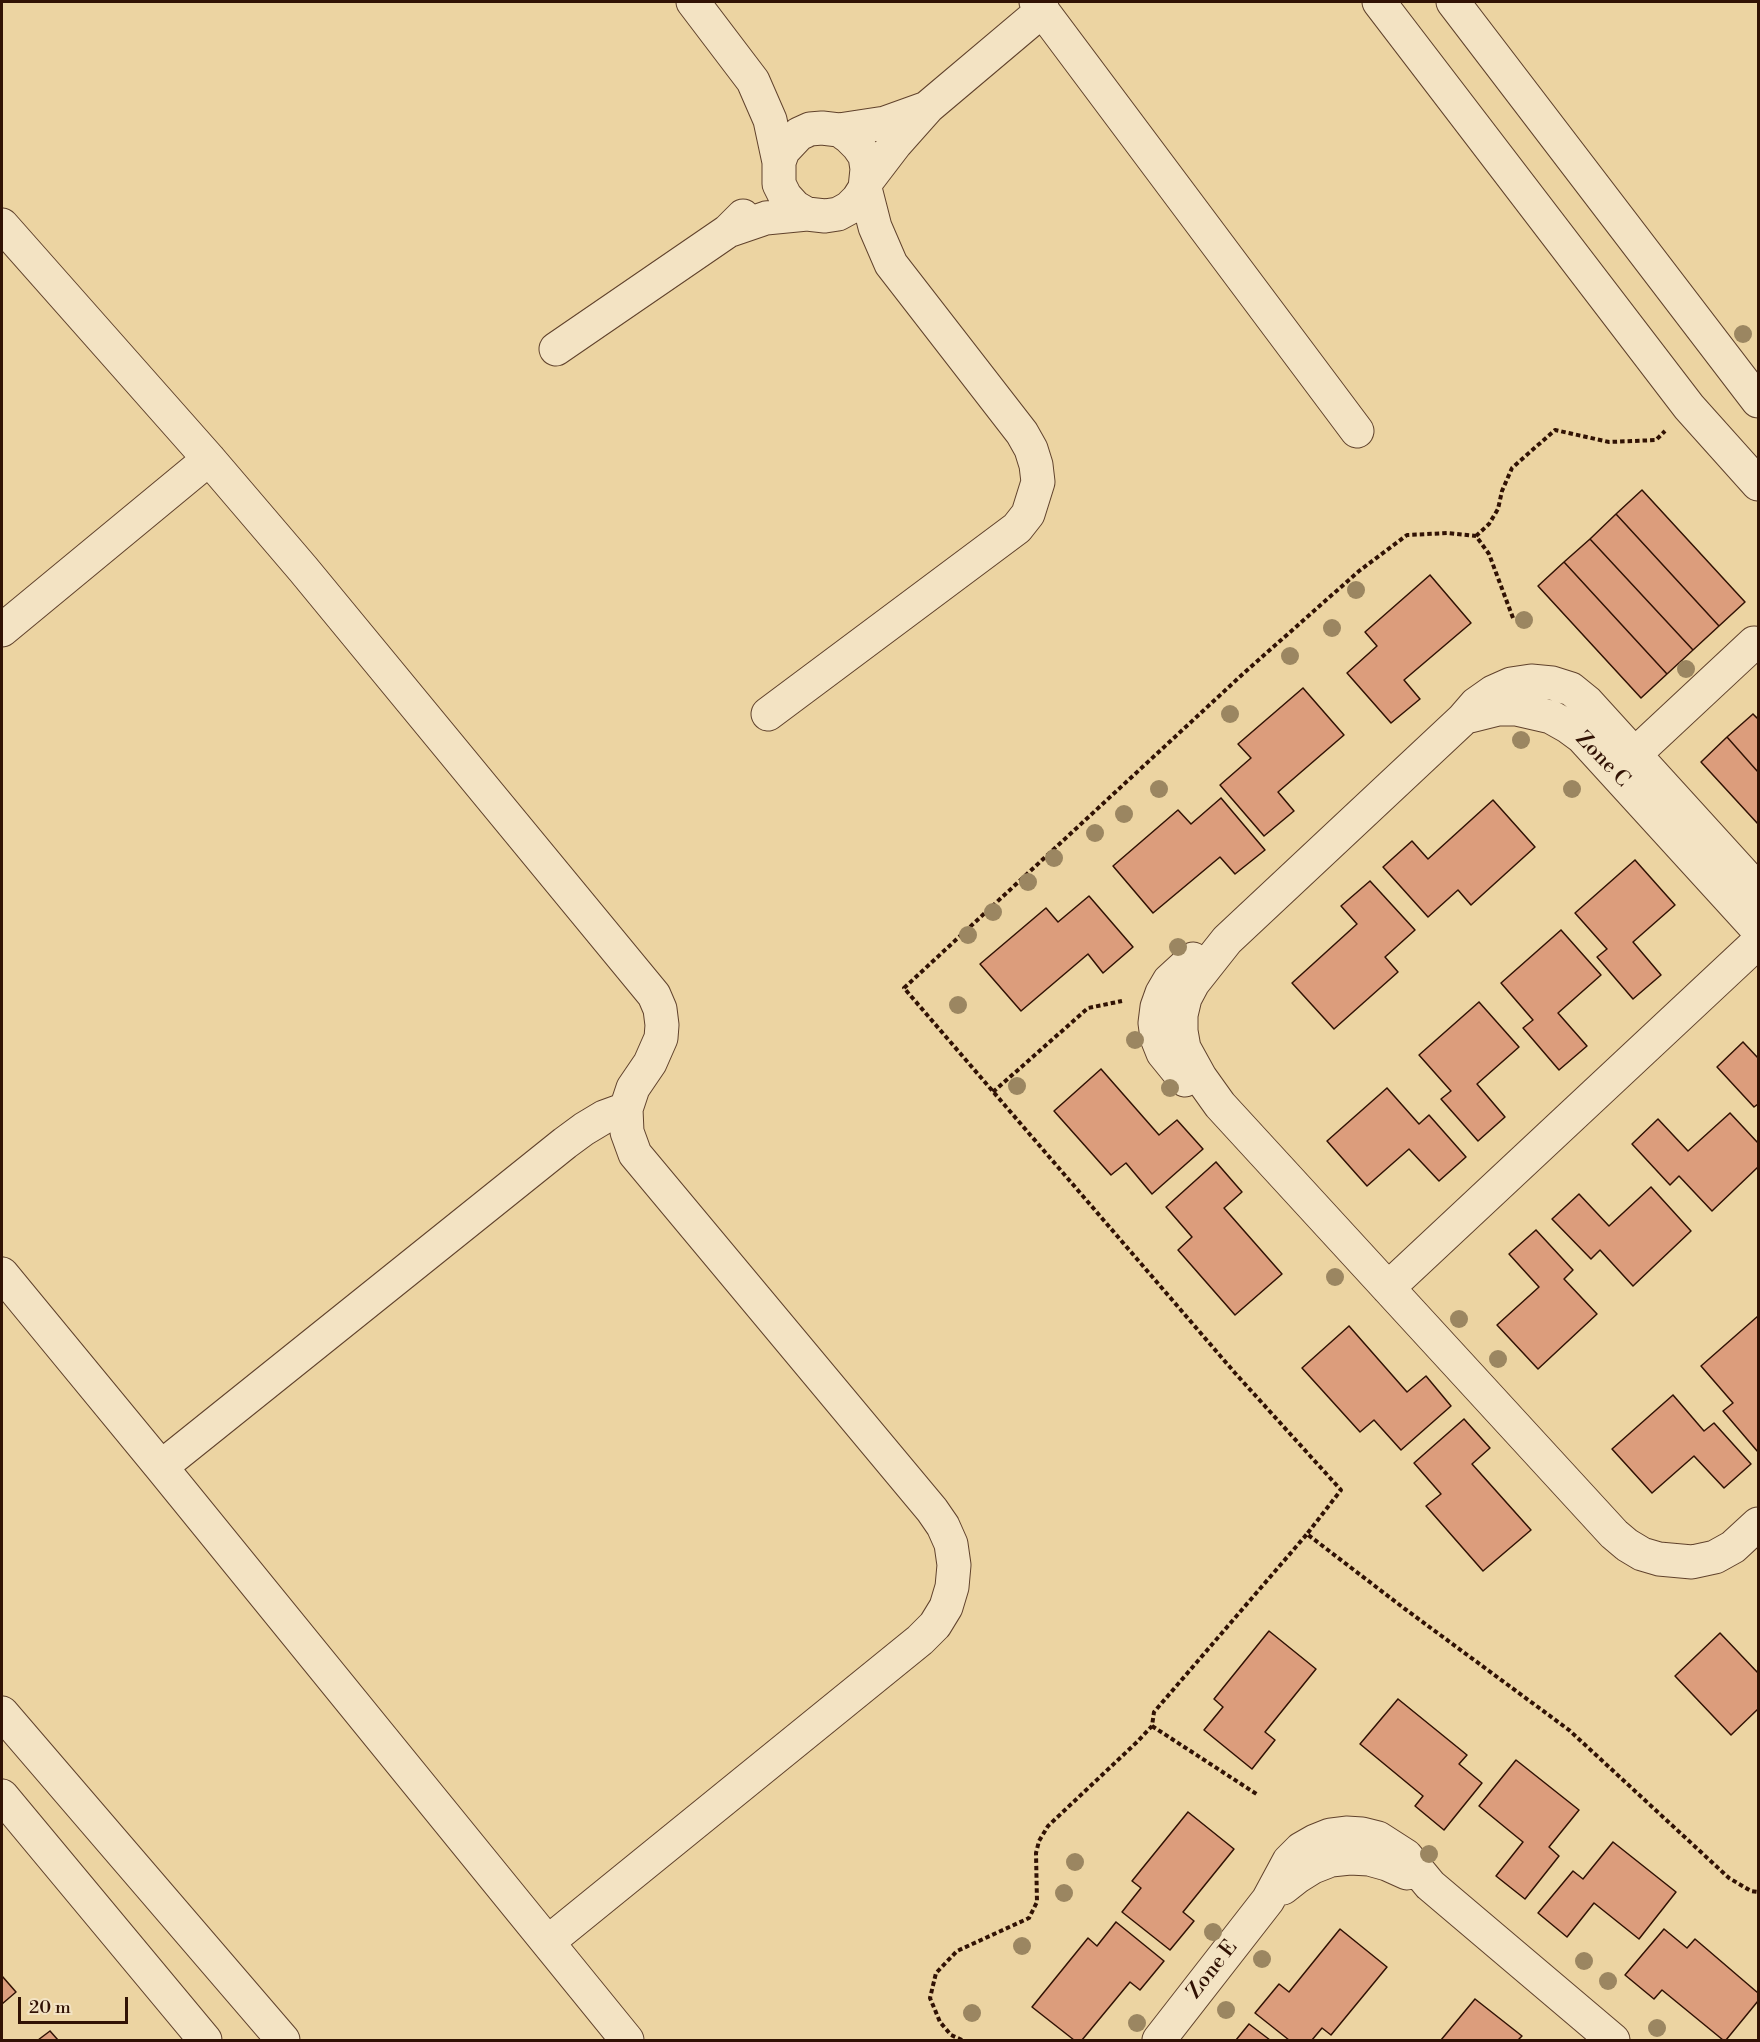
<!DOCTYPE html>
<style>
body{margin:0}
#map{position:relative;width:1760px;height:2042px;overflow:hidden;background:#ecd4a2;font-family:"Libre Bodoni",serif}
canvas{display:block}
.frame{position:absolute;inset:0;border:3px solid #311204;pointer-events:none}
.scale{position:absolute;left:18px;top:1997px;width:110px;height:27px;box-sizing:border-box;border:3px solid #311204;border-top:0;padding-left:8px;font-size:18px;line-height:21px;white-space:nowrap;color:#311204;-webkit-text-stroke:4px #f3e3c3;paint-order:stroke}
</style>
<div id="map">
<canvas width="1760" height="2042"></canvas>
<div class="frame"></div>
<div class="scale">20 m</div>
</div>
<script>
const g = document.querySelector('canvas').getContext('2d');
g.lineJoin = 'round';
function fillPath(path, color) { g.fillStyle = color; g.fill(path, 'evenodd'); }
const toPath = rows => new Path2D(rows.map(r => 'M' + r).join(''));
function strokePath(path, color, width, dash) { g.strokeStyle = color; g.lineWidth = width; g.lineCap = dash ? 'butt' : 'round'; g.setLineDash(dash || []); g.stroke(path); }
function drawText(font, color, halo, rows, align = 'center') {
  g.font = font + ' "Libre Bodoni",serif'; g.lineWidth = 5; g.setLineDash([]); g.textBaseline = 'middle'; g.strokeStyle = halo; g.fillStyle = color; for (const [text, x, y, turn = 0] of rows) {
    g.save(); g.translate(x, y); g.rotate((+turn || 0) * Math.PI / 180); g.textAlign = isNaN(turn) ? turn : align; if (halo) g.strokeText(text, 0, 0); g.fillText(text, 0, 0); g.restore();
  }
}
const building = toPath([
 [1642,490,1745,602,1719,626,1616,514,1642,490],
 [1616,514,1719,626,1693,650,1590,539,1616,514],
 [1590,539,1693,650,1667,674,1564,562,1590,539],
 [1564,562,1667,674,1641,698,1538,586,1564,562],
 [1430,575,1471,623,1404,680,1420,699,1391,723,1347,673,1377,646,1365,632,1430,575],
 [1303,688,1344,735,1278,792,1294,811,1264,836,1220,785,1251,758,1238,744,1303,688],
 [1753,714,1758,719,1758,772,1727,737,1753,714],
 [1727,737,1758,772,1758,824,1701,762,1727,737],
 [1221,798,1265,850,1235,874,1220,857,1153,913,1113,866,1178,810,1191,824,1221,798],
 [1493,800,1535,847,1471,905,1458,890,1428,917,1383,867,1412,841,1428,859,1493,800],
 [1635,860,1675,905,1633,942,1661,975,1633,999,1597,957,1607,949,1575,913,1635,860],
 [1370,881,1415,930,1385,957,1398,972,1334,1029,1292,983,1357,924,1341,906,1370,881],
 [1089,896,1133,947,1103,973,1088,954,1021,1011,980,964,1046,908,1058,922,1089,896],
 [1561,930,1601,975,1558,1013,1587,1046,1559,1070,1523,1028,1533,1020,1501,983,1561,930],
 [1479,1002,1519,1047,1477,1084,1505,1117,1478,1141,1441,1099,1451,1091,1419,1055,1479,1002],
 [1743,1042,1758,1058,1758,1104,1754,1107,1717,1067,1743,1042],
 [1101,1069,1159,1135,1177,1120,1203,1149,1152,1194,1126,1163,1111,1175,1054,1111,1101,1069],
 [1387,1088,1419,1124,1429,1115,1466,1157,1439,1181,1409,1149,1367,1186,1327,1141,1387,1088],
 [1730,1113,1758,1143,1758,1167,1712,1211,1679,1176,1670,1185,1632,1144,1658,1119,1688,1151,1730,1113],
 [1216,1162,1242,1192,1224,1208,1282,1274,1235,1315,1178,1250,1192,1237,1166,1207,1216,1162],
 [1651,1187,1691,1231,1633,1286,1600,1250,1591,1259,1552,1219,1579,1194,1609,1226,1651,1187],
 [1536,1230,1573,1270,1564,1279,1597,1314,1538,1369,1497,1325,1539,1287,1509,1254,1536,1230],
 [1758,1316,1758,1452,1723,1411,1733,1403,1701,1366,1758,1316],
 [1349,1326,1407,1392,1426,1376,1451,1406,1401,1450,1374,1420,1360,1432,1302,1368,1349,1326],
 [1673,1395,1704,1431,1714,1423,1751,1464,1724,1488,1694,1456,1652,1493,1612,1449,1673,1395],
 [1464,1419,1490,1448,1472,1464,1531,1530,1483,1571,1426,1506,1441,1494,1414,1463,1464,1419],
 [1269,1631,1316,1669,1265,1732,1275,1740,1252,1769,1204,1730,1223,1707,1214,1699,1269,1631],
 [1720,1633,1758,1673,1758,1709,1731,1735,1675,1676,1720,1633],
 [1398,1699,1467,1755,1459,1764,1482,1783,1444,1830,1415,1806,1423,1796,1360,1744,1398,1699],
 [1516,1760,1579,1810,1549,1847,1559,1856,1525,1899,1496,1876,1523,1842,1479,1806,1516,1760],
 [1188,1812,1234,1849,1183,1912,1194,1921,1170,1950,1122,1912,1141,1888,1132,1881,1188,1812],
 [1613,1842,1676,1892,1639,1939,1594,1903,1567,1937,1538,1913,1573,1871,1583,1879,1613,1842],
 [1116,1922,1164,1961,1140,1990,1130,1982,1082,2040,1074,2040,1032,2007,1088,1938,1097,1946,1116,1922],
 [1340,1929,1387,1967,1331,2035,1322,2028,1312,2040,1289,2040,1255,2013,1279,1984,1289,1992,1340,1929],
 [1664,1929,1687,1948,1695,1939,1758,1993,1758,2001,1726,2040,1723,2040,1662,1990,1654,1999,1625,1975,1664,1929],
 [2,1976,16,1992,2,2004,2,1976],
 [1475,1999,1522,2036,1518,2040,1441,2040,1475,1999],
 [1249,2024,1270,2040,1236,2040,1249,2024],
 [50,2031,58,2040,38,2040,50,2031]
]);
fillPath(building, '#dc9d7c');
strokePath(building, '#311204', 1.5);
const minor = toPath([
 [693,2,753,81,770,120,779,162],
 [1036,2,1357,431],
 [839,130,885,123,924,109],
 [867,181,896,143,928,107,1043,10],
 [2,225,209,459,303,569,654,995,660,1009,662,1025,661,1038,650,1063,633,1088,626,1109,627,1132,635,1154,932,1510,943,1526,951,1544,954,1565,952,1587,946,1607,935,1625,920,1640,548,1942],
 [728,231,766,218,807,214,825,216,838,214,849,208,858,199,865,188,867,169,865,156,858,146,849,137,839,130,822,128,810,129,799,134,783,151,779,162,779,184,785,196,795,207,807,214],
 [556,349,728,231,743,216],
 [2,630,209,459],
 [768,714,1017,528,1028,514,1038,482,1036,465,1031,449,1022,433,891,264,875,227,865,188],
 [1470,716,1498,709,1516,709,1551,717,1567,726,1582,737,1758,930],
 [1619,769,1754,643],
 [1758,890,1587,702,1571,689,1552,683,1531,681,1511,684,1493,692,1476,704,1463,719,1227,940,1193,983,1185,998,1181,1015,1181,1031,1184,1048,1200,1077,1220,1105,1614,1534,1627,1545,1642,1554,1659,1559,1692,1562,1715,1557,1733,1547,1758,1524],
 [1185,1080,1163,1053,1157,1038,1155,1023,1157,1007,1162,993,1169,981,1193,959],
 [2,1274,161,1467,627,2040],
 [1388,1288,1758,942],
 [161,1467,565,1143,584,1129,604,1117,626,1109],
 [1283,1888,1297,1877,1313,1867,1331,1860,1350,1858,1369,1859,1387,1864,1407,1873],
 [1159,2040,1268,1900,1289,1861,1301,1849,1315,1841,1330,1835,1346,1833,1362,1834,1378,1838,1406,1856,1430,1885,1613,2040]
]);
const tertiary = toPath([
 [1379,2,1689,407,1758,484],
 [1453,2,1758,401],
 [2,1713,283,2040],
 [2,1796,205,2040]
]);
strokePath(minor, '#60422c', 35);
strokePath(tertiary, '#60422c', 35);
strokePath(toPath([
 [1476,536,1489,524,1498,509,1502,491,1512,468,1555,430,1609,442,1656,440,1665,431],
 [1513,618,1489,554,1476,536,1448,533,1407,535,1359,571,1245,672,904,988,1235,1373,1341,1490,1307,1534,1401,1606,1569,1730,1729,1878,1751,1891,1758,1892],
 [993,1092,1088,1008,1122,1001],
 [1152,1726,1258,1795],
 [962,2040,951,2035,940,2022,930,1998,936,1973,957,1951,1029,1918,1037,1902,1036,1853,1039,1841,1048,1826,1137,1742,1152,1726,1154,1712,1307,1534]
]), '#311204', 4, [4.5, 3]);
strokePath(minor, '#f3e3c3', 33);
strokePath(tertiary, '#f3e3c3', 33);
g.fillStyle = '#9b8661';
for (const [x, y] of [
 [1743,334],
 [1356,590],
 [1524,620],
 [1332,628],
 [1290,656],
 [1686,669],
 [1230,714],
 [1521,740],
 [1159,789],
 [1572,789],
 [1124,814],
 [1095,833],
 [1054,858],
 [1028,882],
 [993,912],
 [968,935],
 [1178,947],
 [958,1005],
 [1135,1040],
 [1017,1086],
 [1170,1088],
 [1335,1277],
 [1459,1319],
 [1498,1359],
 [1429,1854],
 [1075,1862],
 [1064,1893],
 [1213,1932],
 [1022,1946],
 [1262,1959],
 [1584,1961],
 [1608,1981],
 [1226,2010],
 [972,2013],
 [1137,2023],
 [1657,2028]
]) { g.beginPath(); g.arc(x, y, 9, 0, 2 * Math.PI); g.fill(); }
drawText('21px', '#311204', '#f3e3c3', [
 ["Zone C",1602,760,46],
 ["Zone E",1213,1970,-52]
]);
</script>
